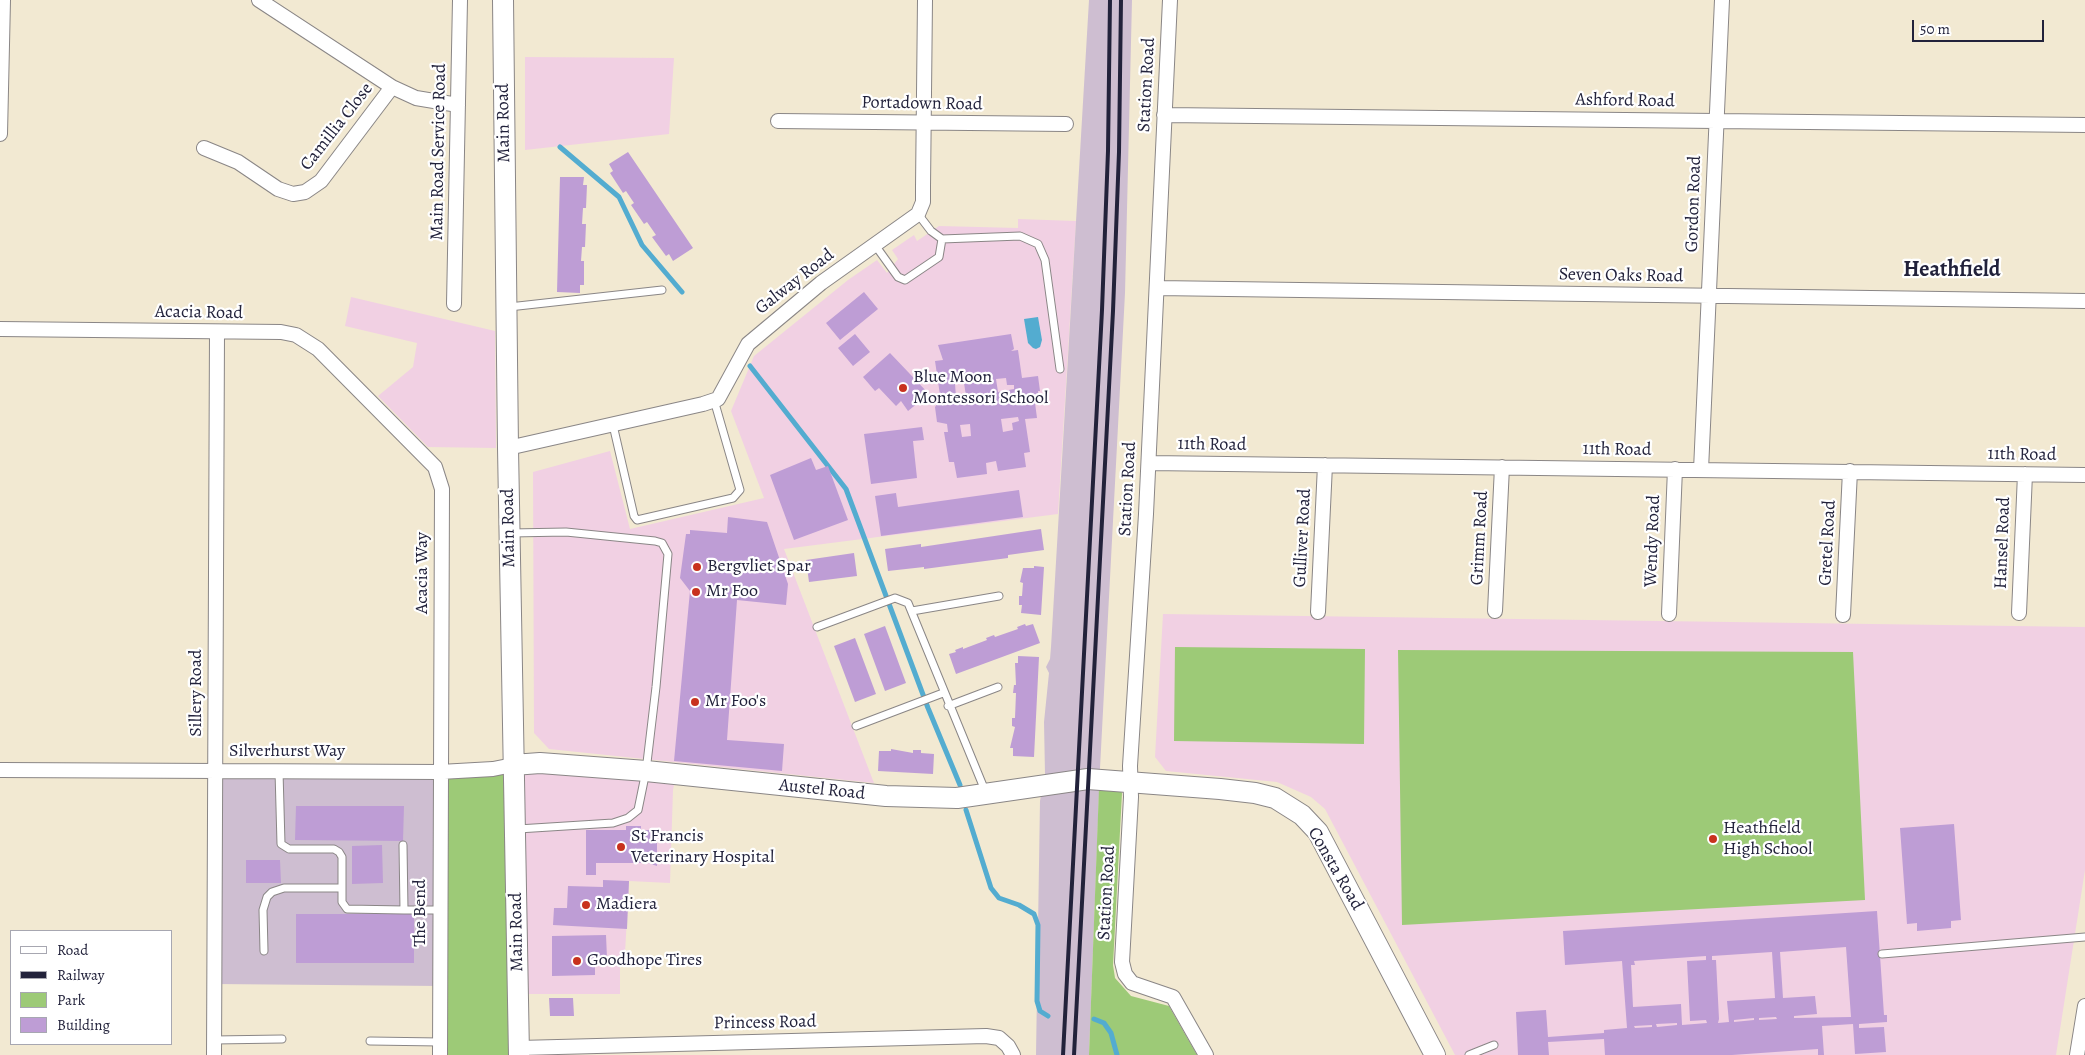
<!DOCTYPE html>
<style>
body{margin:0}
#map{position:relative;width:2085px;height:1055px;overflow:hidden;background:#f2e9d2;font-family:Alegreya,serif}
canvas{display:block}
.legend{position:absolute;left:10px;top:930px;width:162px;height:115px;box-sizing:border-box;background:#fff;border:1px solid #a7a7b1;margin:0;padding:6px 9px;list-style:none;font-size:15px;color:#22223b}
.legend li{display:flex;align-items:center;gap:10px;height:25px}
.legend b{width:25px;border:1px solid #a7a7b1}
.scale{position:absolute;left:1912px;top:20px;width:132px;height:22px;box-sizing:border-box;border:2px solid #22223b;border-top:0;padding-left:6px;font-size:15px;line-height:18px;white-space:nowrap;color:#22223b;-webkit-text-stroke:4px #fff;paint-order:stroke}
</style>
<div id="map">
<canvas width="2085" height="1055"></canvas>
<ul class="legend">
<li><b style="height:6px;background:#fff"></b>Road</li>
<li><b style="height:6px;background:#22223b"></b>Railway</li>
<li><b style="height:14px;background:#9dca77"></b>Park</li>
<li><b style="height:14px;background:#be9dd5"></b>Building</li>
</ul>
<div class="scale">50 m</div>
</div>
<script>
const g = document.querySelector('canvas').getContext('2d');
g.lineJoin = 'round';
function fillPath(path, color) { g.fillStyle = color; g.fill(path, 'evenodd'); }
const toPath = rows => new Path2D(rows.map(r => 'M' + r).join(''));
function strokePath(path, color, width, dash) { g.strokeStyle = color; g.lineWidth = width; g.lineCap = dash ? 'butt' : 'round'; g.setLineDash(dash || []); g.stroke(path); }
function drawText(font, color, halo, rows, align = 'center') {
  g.font = font + ' Alegreya,serif'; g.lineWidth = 4.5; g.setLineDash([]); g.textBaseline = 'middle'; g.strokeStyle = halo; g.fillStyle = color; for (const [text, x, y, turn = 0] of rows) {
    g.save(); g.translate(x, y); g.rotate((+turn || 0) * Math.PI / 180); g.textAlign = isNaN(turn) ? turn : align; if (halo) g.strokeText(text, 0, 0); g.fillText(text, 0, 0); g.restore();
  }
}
fillPath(toPath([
 [525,57,674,58,669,134,525,150],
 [1018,219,1076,221,1058,514,784,549,874,783,549,749,534,733,533,472,610,451,630,529,764,498,731,411,754,356,848,280,877,260,887,273,898,259,892,250,914,235,917,241,939,226,1018,228],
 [351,297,495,331,496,448,428,447,378,396,413,367,417,343,345,326],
 [1163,614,2085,627,2085,870,2056,1055,1455,1055,1325,809,1311,797,1277,782,1166,771,1155,757],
 [531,763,676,775,673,790,670,883,629,881,625,953,620,964,620,994,518,994,514,791]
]), '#f1d0e3');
fillPath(toPath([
 [1089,0,1132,0,1125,293,1100,768,1089,1055,1036,1055,1040,801,1045,774,1044,722,1049,673,1046,667,1050,659,1051,647],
 [216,771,440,772,440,986,215,984]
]), '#cebed1');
fillPath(toPath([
 [1175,647,1365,649,1364,744,1174,741],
 [1398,650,1853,652,1865,900,1402,925],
 [513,765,517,1055,440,1055,440,772],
 [1099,788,1120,790,1122,793,1113,965,1115,978,1131,996,1169,1006,1197,1055,1089,1055]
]), '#9dca77');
fillPath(toPath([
 [1038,317,1042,340,1040,347,1036,349,1033,348,1028,343,1024,319]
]), '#53acd0');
strokePath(toPath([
 [560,147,619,197,642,245,682,292],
 [750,366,846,489,928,708,960,785],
 [966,810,991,888,999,898,1019,905,1034,914,1038,925,1037,1001,1040,1011,1048,1016],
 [1094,1019,1104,1023,1111,1033,1117,1055]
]), '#53acd0', 5);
fillPath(toPath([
 [628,152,693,248,673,261,669,254,666,256,652,237,656,235,647,222,644,224,631,205,634,203,626,191,623,193,610,173,613,171,609,164],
 [560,177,584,177,583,185,587,185,586,208,583,208,582,224,586,224,585,247,582,247,581,261,584,261,584,285,580,285,580,293,557,292],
 [864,292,878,309,840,340,826,323],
 [855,334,870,352,853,366,838,348],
 [1011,334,1014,349,1011,351,1018,350,1022,378,1038,376,1040,391,1038,391,1039,402,1035,403,1037,418,1025,419,1030,452,1024,453,1026,467,998,471,996,461,986,463,987,474,957,478,954,462,949,462,944,432,948,432,947,424,937,422,935,407,938,403,943,402,942,394,940,395,935,361,943,360,938,345],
 [1006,378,1007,385,1014,385,1014,389,998,392,996,379],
 [964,383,966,396,956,397,955,384],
 [1018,417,1019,421,1012,423,1013,430,1003,432,1001,419],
 [970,424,971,436,962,437,960,425],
 [890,353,929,394,908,411,901,401,896,406,879,388,875,391,863,377],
 [922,427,924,440,913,441,917,478,871,484,864,434],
 [811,458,816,470,828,466,848,520,794,540,770,475],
 [1019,490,1023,517,881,536,875,496,896,493,898,507],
 [728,517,767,522,788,584,786,605,737,600,727,740,784,744,782,771,674,761,690,591,680,578,686,534,690,534,690,530,727,533],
 [1041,529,1044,550,1008,555,1008,558,924,569,924,567,888,571,885,549,921,544,921,547],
 [854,553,857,576,809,582,806,560],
 [1034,566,1044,567,1041,615,1021,613,1022,605,1019,605,1019,596,1022,596,1023,583,1020,582,1023,568,1034,568],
 [1025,624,1026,626,1033,624,1040,643,956,674,949,654,956,652,955,650,963,647,963,649,987,640,986,638,994,635,995,637,1018,629,1017,627],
 [885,626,906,683,885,691,864,634],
 [855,638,876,694,855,702,834,646],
 [1018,656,1039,657,1034,757,1013,756,1013,748,1010,748,1015,727,1012,726,1012,718,1015,718,1016,693,1013,693,1014,685,1016,685,1015,663,1018,663],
 [891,749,913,753,913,750,921,750,921,753,934,754,933,774,878,771,879,751,891,751],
 [296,806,404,806,403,841,295,840],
 [1954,824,1961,920,1951,921,1951,928,1917,931,1917,923,1907,924,1900,828],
 [626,826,641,826,641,830,657,830,657,866,648,863,596,863,596,875,586,875,586,830,626,830],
 [382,845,383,883,352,884,352,846],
 [246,860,280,860,281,883,246,883],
 [603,880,629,881,627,929,553,925,554,908,567,908,568,886,603,887],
 [1877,911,1884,1015,1887,1015,1887,1022,1859,1024,1859,1028,1884,1027,1886,1052,1855,1054,1853,1024,1822,1026,1824,1055,1818,1055,1818,1049,1732,1055,1605,1055,1604,1039,1548,1042,1549,1055,1518,1055,1516,1012,1546,1010,1548,1037,1604,1033,1604,1030,1627,1028,1622,961,1565,965,1563,931],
 [1846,947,1851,1017,1794,1018,1794,1016,1817,1014,1815,996,1783,998,1780,952],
 [1772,952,1775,998,1727,1001,1729,1022,1718,1023,1719,1019,1716,960,1712,960,1712,956],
 [1706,956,1706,960,1687,961,1690,1021,1706,1020,1707,1023,1682,1025,1681,1004,1633,1007,1631,965,1635,965,1634,961],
 [1776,1017,1777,1019,1759,1020,1759,1018],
 [1754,1018,1754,1020,1734,1022,1734,1020],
 [1677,1023,1677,1025,1657,1027,1656,1024],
 [1652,1025,1652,1027,1635,1028,1634,1026],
 [296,914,414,914,414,963,296,963],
 [606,935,607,958,595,957,595,975,552,976,552,936],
 [549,998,573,998,574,1016,550,1016]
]), '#be9dd5');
const lane = toPath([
 [918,214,931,231,942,239,1020,236,1038,244,1045,260,1060,369],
 [875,245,898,277,905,280,939,257,942,239],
 [509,307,662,290],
 [613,425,634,516,637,520,733,498,740,490,714,400],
 [511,533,566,532,655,541,662,543,668,554,656,687,646,771,638,810,628,818,613,823,518,829],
 [912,611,999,596],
 [817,627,895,598,908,603,986,793],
 [948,706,998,687],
 [856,726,943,693],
 [342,888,342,902,347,909,404,910,403,845],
 [404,910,440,910],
 [264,951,263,910,267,897,272,892,284,888,342,888,342,857,339,852,334,849,289,849,281,844,279,771],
 [1882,954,2085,937],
 [214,1040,282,1039],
 [370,1041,440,1042],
 [1469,1055,1494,1045]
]);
const street = toPath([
 [259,0,392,87,416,98,458,105],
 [1170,0,1146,514,1130,766,1131,797,1122,962,1125,974,1132,983,1173,997,1206,1055],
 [1164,115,2085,125],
 [778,121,1066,124],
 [0,134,3,0],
 [204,148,238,162,278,189,293,194,305,192,321,181,392,87],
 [1157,288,2085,301],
 [454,304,460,0],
 [0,329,281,332,296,335,318,349,435,467,442,489,440,1055],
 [508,448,703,404,718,399,748,344,821,283,918,214,923,202,923,187,925,0],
 [1149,463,2085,475],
 [1701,470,1722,0],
 [1495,611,1502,467],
 [1318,612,1325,465],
 [2019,613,2025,474],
 [1669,614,1675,469],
 [1843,615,1850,471],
 [0,770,440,772,493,769,513,765],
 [519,1048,986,1036,999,1038,1008,1046,1013,1055],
 [214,1055,217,332],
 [2077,1055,2085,1006]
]);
const secondary = toPath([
 [503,0,508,448,519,1055],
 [513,765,540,763,646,771,886,796,957,798,1088,779,1220,789,1255,793,1275,798,1302,815,1318,832,1435,1055]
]);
strokePath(lane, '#8a8686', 9);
strokePath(street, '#8a8686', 16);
strokePath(secondary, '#8a8686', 22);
strokePath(lane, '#fff', 7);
strokePath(street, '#fff', 14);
strokePath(secondary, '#fff', 20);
strokePath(toPath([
 [1063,1055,1102,310,1108,151,1110,0],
 [1074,1055,1113,311,1119,152,1121,0]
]), '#22223b', 4);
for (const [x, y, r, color] of [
 [903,388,5,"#c8321e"],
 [697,567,5,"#c8321e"],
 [696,592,5,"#c8321e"],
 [695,702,5,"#c8321e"],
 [1713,839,5,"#c8321e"],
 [621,847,5,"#c8321e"],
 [586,905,5,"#c8321e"],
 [577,961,5,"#c8321e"]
]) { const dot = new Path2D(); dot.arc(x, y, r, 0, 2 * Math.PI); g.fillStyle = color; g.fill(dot); strokePath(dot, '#fff', 2); }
drawText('18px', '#22223b', '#fff', [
 ["Station Road",1147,85,-87],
 ["Ashford Road",1625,101,1],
 ["Portadown Road",922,104,1],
 ["Main Road",504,123,-91],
 ["Camillia Close",337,127,-52],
 ["Main Road Service Road",439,152,-89],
 ["Gordon Road",1694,204,-88],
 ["Seven Oaks Road",1621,276,1],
 ["Galway Road",795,282,-38],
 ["Acacia Road",199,313,1],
 ["11th Road",1212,445,1],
 ["11th Road",1617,450,1],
 ["11th Road",2022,455,1],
 ["Station Road",1128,489,-87],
 ["Main Road",509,528,-91],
 ["Gulliver Road",1303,538,-87],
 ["Grimm Road",1480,538,-87],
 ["Wendy Road",1653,541,-88],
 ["Gretel Road",1828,543,-87],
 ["Hansel Road",2003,543,-88],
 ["Acacia Way",423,573,-90],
 ["Sillery Road",197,693,-90],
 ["Silverhurst Way",287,752],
 ["Austel Road",822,790,6],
 ["Consta Road",1335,869,60],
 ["Station Road",1107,893,-87],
 ["The Bend",421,913,-90],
 ["Main Road",517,932,-91],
 ["Princess Road",765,1023,-1]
]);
drawText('18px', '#22223b', '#fff', [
 ["Blue Moon",913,378],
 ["Montessori School",913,399],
 ["Bergvliet Spar",707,567],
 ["Mr Foo",706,592],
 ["Mr Foo's",705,702],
 ["Heathfield",1723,829],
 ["High School",1723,850],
 ["St Francis",631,837],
 ["Veterinary Hospital",631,858],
 ["Madiera",596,905],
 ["Goodhope Tires",587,961]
], 'left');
drawText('bold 22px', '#22223b', '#fff', [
 ["Heathfield",1952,271]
]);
</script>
